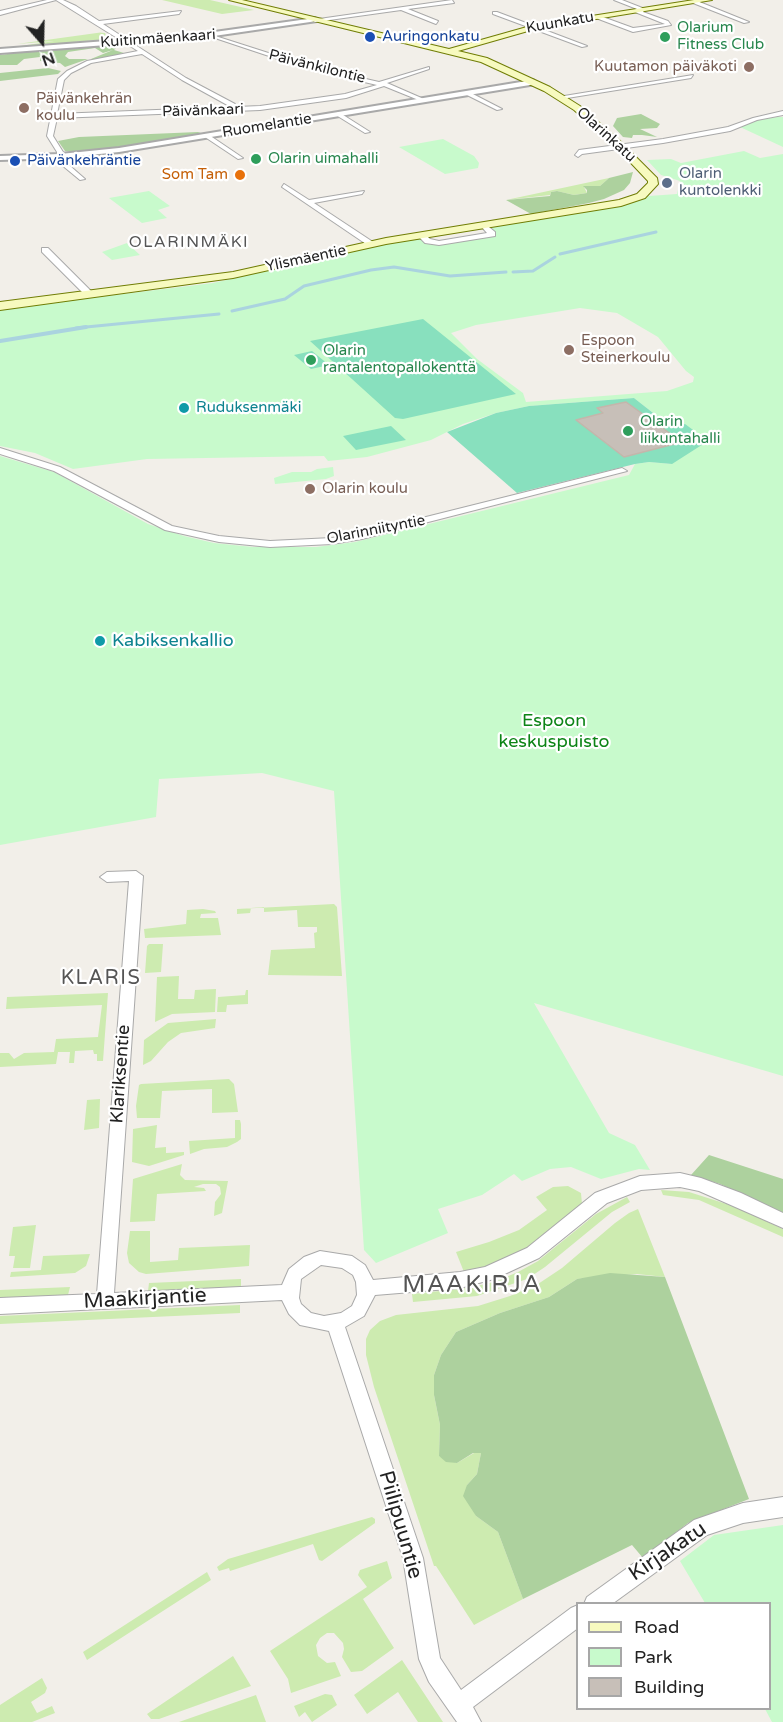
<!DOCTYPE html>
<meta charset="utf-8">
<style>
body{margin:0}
#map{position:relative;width:783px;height:1722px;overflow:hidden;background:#f2efe9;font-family:"Varela Round",sans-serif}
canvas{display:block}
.legend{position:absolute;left:576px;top:1602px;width:195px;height:108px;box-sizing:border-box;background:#fff;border:2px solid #a7a7a7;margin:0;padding:8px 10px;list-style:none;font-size:18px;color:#222}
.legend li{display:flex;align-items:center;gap:12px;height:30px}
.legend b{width:30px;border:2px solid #a7a7a7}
.north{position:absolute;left:12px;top:12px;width:60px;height:60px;-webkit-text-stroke:4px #fff;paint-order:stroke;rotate:160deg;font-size:16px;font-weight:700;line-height:24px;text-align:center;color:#222}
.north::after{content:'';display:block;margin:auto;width:21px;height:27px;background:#222;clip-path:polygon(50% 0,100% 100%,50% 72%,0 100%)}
</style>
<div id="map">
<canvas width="783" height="1722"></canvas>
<ul class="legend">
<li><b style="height:8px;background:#f7fabf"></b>Road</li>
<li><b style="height:16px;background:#c8facc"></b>Park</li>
<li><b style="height:16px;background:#c7bfb8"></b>Building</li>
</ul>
<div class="north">N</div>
</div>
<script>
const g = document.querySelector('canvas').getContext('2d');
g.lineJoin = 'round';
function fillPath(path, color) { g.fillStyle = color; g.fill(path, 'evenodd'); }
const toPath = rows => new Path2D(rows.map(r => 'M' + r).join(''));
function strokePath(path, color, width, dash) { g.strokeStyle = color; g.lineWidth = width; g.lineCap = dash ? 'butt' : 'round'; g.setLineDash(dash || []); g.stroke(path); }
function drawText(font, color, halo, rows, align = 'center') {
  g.font = font + ' "Varela Round",sans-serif'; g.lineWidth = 4.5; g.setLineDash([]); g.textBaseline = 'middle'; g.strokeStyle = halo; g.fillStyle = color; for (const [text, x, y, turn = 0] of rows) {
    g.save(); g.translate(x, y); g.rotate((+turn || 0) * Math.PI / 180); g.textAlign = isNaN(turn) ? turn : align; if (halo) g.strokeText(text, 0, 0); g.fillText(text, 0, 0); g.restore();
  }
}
fillPath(toPath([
 [162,0,210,0,254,10,222,14],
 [104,32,100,33,105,33,107,39,0,49,54,41,17,44],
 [609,178,600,186,584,187,587,193,574,195,557,191,551,192,550,195,506,200],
 [334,904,337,907,342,976,268,975,271,950,315,948,314,933,317,932,317,927,298,927,297,910,264,912,264,907,251,908,250,913,237,914,237,909],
 [203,909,215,911,216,913,201,914,200,918,218,918,221,935,145,938,144,929,186,924,187,910],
 [149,944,163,944,161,972,145,973,147,946],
 [179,976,178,999,194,999,195,990,216,989,215,1012,172,1014,155,1022,157,977],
 [246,990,248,990,248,1004,227,1005,226,1012,217,1012,218,997,245,995],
 [108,993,103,1061,97,1061,97,1054,94,1054,93,1050,75,1051,74,1063,69,1063,70,1052,58,1052,56,1064,0,1067,0,1053,9,1053,14,1059,24,1053,54,1052,56,1039,98,1037,102,1005,6,1009,7,997],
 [216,1019,215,1028,181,1033,168,1042,151,1061,143,1065,144,1040,168,1023],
 [229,1079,234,1084,238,1112,212,1113,212,1089,162,1091,160,1118,137,1118,136,1106,139,1085,141,1084],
 [100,1099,99,1128,84,1130,87,1100],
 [235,1120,240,1120,241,1124,241,1139,237,1142,227,1147,204,1149,190,1154,189,1141,235,1138],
 [157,1125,155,1148,166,1147,166,1153,184,1152,184,1155,149,1166,132,1162,133,1129],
 [182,1164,180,1175,185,1180,228,1181,222,1213,214,1216,215,1202,221,1194,220,1187,216,1184,203,1184,194,1187,204,1188,206,1191,157,1194,155,1221,130,1222,133,1179],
 [568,1186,581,1193,582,1204,528,1248,497,1264,464,1272,456,1252,489,1242,519,1230,547,1210,536,1197,553,1187],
 [661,1190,689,1192,733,1206,783,1229,783,1237,699,1200,663,1195],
 [627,1197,630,1202,612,1212,545,1267,527,1279,477,1296,413,1302,412,1294,468,1288,494,1282,518,1272,538,1261,596,1214],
 [638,1209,665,1277,637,1274,577,1279,549,1297,500,1313,456,1332,441,1355,434,1375,434,1395,440,1425,439,1456,457,1463,474,1453,481,1453,477,1474,467,1485,476,1516,498,1532,523,1599,474,1625,436,1566,434,1566,374,1387,366,1355,366,1339,370,1330,380,1321,396,1315,478,1306,510,1296,538,1284,562,1268,615,1223,629,1213],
 [36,1225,30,1268,13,1268,15,1256,9,1256,13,1227],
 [130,1231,150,1231,150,1262,178,1260,179,1248,250,1245,249,1266,146,1274,139,1272,129,1263,127,1253],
 [90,1254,86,1266,75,1273,10,1277,11,1272,41,1270,43,1256],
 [241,1279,241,1287,148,1291,149,1283],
 [70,1287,68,1295,0,1298,0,1290],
 [240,1305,240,1313,0,1324,0,1316],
 [372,1517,375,1519,375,1523,322,1561,319,1560,313,1544,230,1571,229,1568,219,1571,217,1567,228,1559],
 [387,1561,392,1578,363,1599,394,1648,362,1671,351,1672,342,1657,344,1649,343,1643,334,1633,327,1633,320,1638,316,1645,318,1656,327,1663,335,1662,341,1676,291,1693,288,1679,270,1651,367,1587,358,1575,360,1570],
 [207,1572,211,1580,87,1660,83,1652],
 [233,1656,251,1686,159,1719,151,1719,147,1714],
 [402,1660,443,1722,418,1722,398,1692,367,1714,354,1695],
 [42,1678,47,1688,45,1693,31,1702,37,1713,52,1706,55,1713,32,1722,0,1722,0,1705],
 [325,1694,332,1695,337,1705,312,1722,305,1712,299,1717,294,1706],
 [256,1695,266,1722,179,1722]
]), '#cdebb0');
fillPath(toPath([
 [112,45,118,46,114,50,124,53,95,60,91,59,113,50,103,53,95,48,68,52,65,56,69,59,88,59,65,67,60,63,40,61,40,57,24,59,17,65,0,65,0,55,54,48],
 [48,68,61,71,58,74,0,81,0,73],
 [641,114,660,124,657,128,640,129,657,137,642,135,633,135,632,138,623,137,613,126,617,118],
 [198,132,201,133,190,137,83,152,65,151,58,141,79,137],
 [633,172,630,183,624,190,604,199,589,203,531,214,506,200,550,196,551,192,557,191,574,195,587,193,587,190,583,186,600,186,609,178],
 [709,1155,783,1179,783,1213,720,1184,691,1175],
 [610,1273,665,1277,749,1499,688,1523,643,1558,632,1545,523,1599,498,1532,476,1516,463,1496,467,1485,477,1474,481,1453,473,1453,457,1463,446,1462,439,1456,440,1425,434,1395,434,1375,441,1355,456,1332,500,1313,549,1297,577,1279]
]), '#add19e');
fillPath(toPath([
 [777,117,783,117,783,147,740,127,758,120],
 [443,139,474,156,479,163,478,168,445,174,399,147],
 [744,151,760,158,783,154,783,1076,534,1003,609,1133,635,1145,650,1170,639,1169,601,1179,571,1167,550,1169,522,1181,514,1174,482,1195,438,1209,448,1233,376,1263,364,1250,334,791,262,773,159,779,156,817,0,845,0,456,54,472,148,524,184,536,214,543,253,547,316,547,355,542,629,475,635,464,649,462,672,464,671,427,634,398,529,406,496,413,463,424,431,440,367,457,328,461,324,456,147,459,73,469,35,453,0,446,0,309,213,283,409,239,416,238,428,242,494,236,496,234,491,228,492,226,632,202,649,196,677,194,680,181,661,175,647,160,671,159,681,163],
 [580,308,617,313,658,337,686,371,694,377,693,382,667,391,526,402,523,393,477,359,451,333,476,325],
 [149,191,170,206,158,210,167,218,142,223,109,198],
 [127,243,140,255,112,260,102,252],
 [333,467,334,476,326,479,275,484,274,478,292,472,311,472,317,469],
 [783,1525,783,1722,772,1722,765,1709,770,1708,770,1604,705,1603,680,1561,714,1535]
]), '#c8facc');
fillPath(toPath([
 [423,319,516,394,403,419,395,418,310,341],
 [312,351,329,365,311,369,294,355],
 [634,398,671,427,685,424,708,441,672,464,649,462,635,464,517,493,447,432,496,413,529,406],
 [391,426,406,440,356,450,343,436]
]), '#88e0be');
strokePath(toPath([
 [560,254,656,232],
 [513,272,533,271,555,257],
 [232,311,285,299,304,286,371,270,394,267,450,276,506,272],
 [76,328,219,314]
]), '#aad3df', 3);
strokePath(toPath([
 [0,341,86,327]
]), '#aad3df', 4);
const building = toPath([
 [626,402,682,442,624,457,576,420,603,413,597,408,626,402]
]);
fillPath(building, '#c7bfb8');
strokePath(building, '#c4b6ab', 1.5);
const minor = toPath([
 [47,0,56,0,0,15,0,11,47,0],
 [56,0,63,0,76,6,99,21,181,11,179,14,103,24,186,78,235,104,237,107,260,106,345,94,377,85,305,68,209,36,209,34,309,66,379,82,429,67,429,69,387,83,426,100,421,101,384,86,346,98,260,110,57,118,53,136,63,152,62,159,85,179,80,180,57,161,57,152,47,136,58,79,67,71,87,61,138,51,56,0],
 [142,54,182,80,231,107,57,114,64,80,71,73,91,63,142,54],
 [452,0,454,3,408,9,438,21,436,24,401,10,315,22,312,20,452,0],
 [614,0,622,0,645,9,643,12,668,21,671,25,633,32,596,18,596,16,600,16,633,28,665,24,635,12,637,9,614,0],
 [693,1,697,1,749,22,744,23,693,3,693,1],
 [493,12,497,12,587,46,582,47,493,14,493,12],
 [693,75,691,78,561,99,558,97,693,75],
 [465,92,469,92,502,109,497,110,465,94,465,92],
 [783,111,783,115,757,120,730,131,663,143,582,154,578,157,575,155,579,150,663,139,728,127,753,118,783,111],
 [338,112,340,113,370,132,365,133,336,115,338,112],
 [207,134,209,135,243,158,238,159,205,137,207,134],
 [284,184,309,200,364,191,362,194,314,203,376,244,369,246,282,187,284,184],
 [484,223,495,232,495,236,439,245,425,243,417,235,424,233,430,239,439,241,487,233,480,225,484,223],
 [42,248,48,248,93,293,93,297,87,297,42,252,42,248],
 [0,448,60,467,172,526,219,536,270,541,332,538,362,533,622,468,627,471,362,539,332,544,270,547,219,542,165,530,54,471,0,454,0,448],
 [136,871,143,876,114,1293,282,1285,289,1269,304,1257,320,1251,352,1256,365,1265,373,1280,460,1272,485,1267,527,1248,595,1193,640,1176,680,1173,701,1178,741,1193,783,1213,783,1228,699,1191,680,1187,641,1190,607,1203,539,1258,494,1279,460,1288,375,1295,364,1316,345,1327,423,1558,440,1658,461,1690,571,1608,578,1605,578,1628,473,1707,481,1722,457,1722,429,1682,419,1659,403,1558,329,1331,300,1325,289,1314,282,1300,0,1314,0,1298,97,1294,129,881,107,882,100,877,107,872,136,871],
 [321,1265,342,1268,353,1275,356,1282,357,1295,352,1306,341,1313,324,1316,311,1313,301,1304,299,1298,301,1279,321,1265],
 [783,1497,783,1517,743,1523,707,1535,612,1604,584,1604,587,1597,694,1520,743,1503,783,1497]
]);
const tertiary = toPath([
 [315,18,317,21,200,38,0,53,0,49,200,34,315,18],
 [533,80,536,84,119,152,60,158,0,160,0,156,60,154,119,148,533,80]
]);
const secondary = toPath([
 [229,0,242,0,449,49,534,25,694,0,712,0,535,29,458,51,487,58,550,87,580,106,619,140,657,178,658,184,645,198,621,206,386,244,233,278,0,310,0,302,233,272,386,238,619,200,637,194,648,183,648,181,613,144,574,110,544,91,481,62,229,0]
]);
strokePath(minor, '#a9a9a9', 2);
strokePath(tertiary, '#a9a9a9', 4);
strokePath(secondary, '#707d05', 2);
fillPath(minor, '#fff');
fillPath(tertiary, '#fff');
fillPath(secondary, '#f7fabf');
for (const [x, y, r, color] of [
 [370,37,6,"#1a4fb4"],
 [665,37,6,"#2e9e5b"],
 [749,67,6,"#8d6e63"],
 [24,108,6,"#8d6e63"],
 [256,159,6,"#2e9e5b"],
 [15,161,6,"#1a4fb4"],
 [240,175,6,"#e8710a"],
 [667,183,6,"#5c6f8a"],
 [569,350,6,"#8d6e63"],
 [311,360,6,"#2e9e5b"],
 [184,408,6,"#0f9aa8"],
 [628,431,6,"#2e9e5b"],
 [310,489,6,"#8d6e63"],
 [100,641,6,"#0f9aa8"]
]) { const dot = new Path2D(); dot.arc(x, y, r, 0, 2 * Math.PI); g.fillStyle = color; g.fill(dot); strokePath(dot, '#fff', 2); }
drawText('15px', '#222', '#fff', [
 ["Kuunkatu",560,23,-10],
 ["Kuitinmäenkaari",158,39,-4],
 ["Päivänkilontie",317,67,14],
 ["Päivänkaari",203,111,-2],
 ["Ruomelantie",267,126,-9],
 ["Olarinkatu",606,135,42],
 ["Ylismäentie",306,259,-12],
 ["Olarinniityntie",376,530,-11]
]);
drawText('15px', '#27864d', '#fff', [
 ["Olarium",677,28],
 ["Fitness Club",677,45],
 ["Olarin uimahalli",268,159],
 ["Olarin",323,351],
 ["rantalentopallokenttä",323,368],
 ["Olarin",640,422],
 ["liikuntahalli",640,439]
], 'left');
drawText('15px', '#164399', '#fff', [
 ["Auringonkatu",382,37],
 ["Päivänkehräntie",27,161]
], 'left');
drawText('15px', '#785e54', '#fff', [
 ["Kuutamon päiväkoti",737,67,"right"],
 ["Päivänkehrän",36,99],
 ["koulu",36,116],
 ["Espoon",581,341],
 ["Steinerkoulu",581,358],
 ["Olarin koulu",322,489]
], 'left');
drawText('15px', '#4e5e75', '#fff', [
 ["Olarin",679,174],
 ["kuntolenkki",679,191]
], 'left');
drawText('15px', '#c56008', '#fff', [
 ["Som Tam",228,175]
], 'right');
drawText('15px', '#0d838f', '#fff', [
 ["Ruduksenmäki",196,408]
], 'left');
g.letterSpacing = '1.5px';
drawText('16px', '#555', '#fff', [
 ["OLARINMÄKI",189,243]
]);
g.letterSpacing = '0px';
drawText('18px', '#0d838f', '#fff', [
 ["Kabiksenkallio",112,641]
], 'left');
drawText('18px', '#0c8416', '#fff', [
 ["Espoon",554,721],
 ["keskuspuisto",554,742]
]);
drawText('18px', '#222', '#fff', [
 ["Klariksentie",121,1074,-86]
]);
g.letterSpacing = '1.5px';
drawText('20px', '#555', '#fff', [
 ["KLARIS",101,979]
]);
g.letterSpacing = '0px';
drawText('21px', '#222', '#fff', [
 ["Maakirjantie",145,1299,-3],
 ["Piilipuuntie",400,1525,74],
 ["Kirjakatu",668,1552,-34]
]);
g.letterSpacing = '1.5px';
drawText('24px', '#555', '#fff', [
 ["MAAKIRJA",472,1286]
]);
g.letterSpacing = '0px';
</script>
